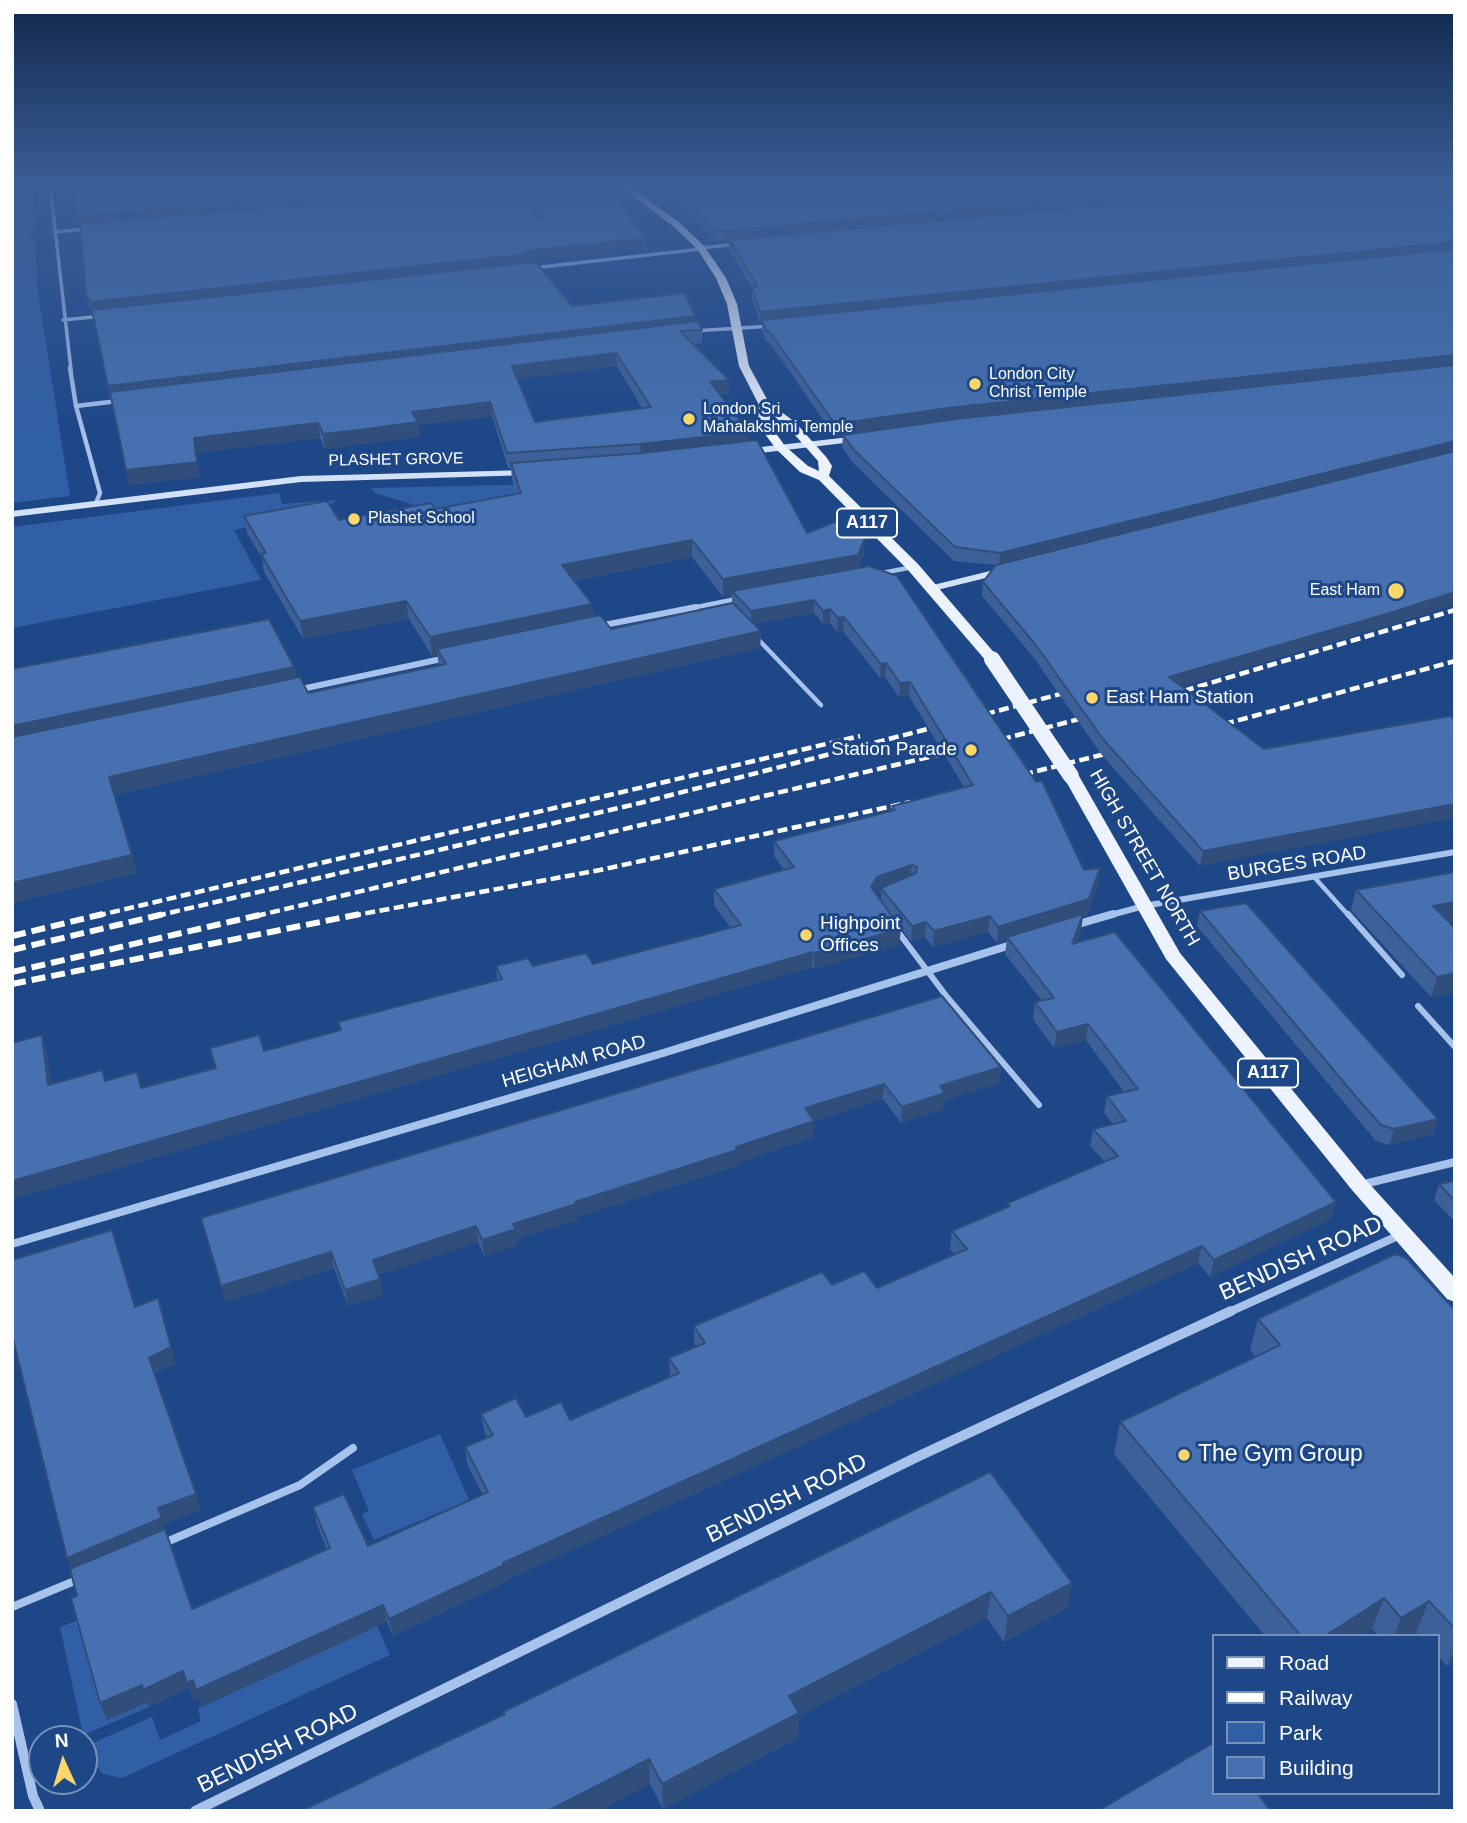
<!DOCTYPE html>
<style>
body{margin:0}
#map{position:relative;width:1467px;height:1823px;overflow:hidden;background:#1e4788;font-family:Helvetica,sans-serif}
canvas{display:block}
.frame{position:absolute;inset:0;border:14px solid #fff;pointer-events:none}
.legend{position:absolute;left:1212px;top:1634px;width:228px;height:161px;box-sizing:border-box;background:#1e4788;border:2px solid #7891b8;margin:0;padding:9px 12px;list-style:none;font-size:21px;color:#fff}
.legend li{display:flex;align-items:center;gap:14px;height:35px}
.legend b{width:35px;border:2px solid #7891b8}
.north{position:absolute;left:28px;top:1725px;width:70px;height:70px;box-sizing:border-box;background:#1e4788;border:2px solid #7891b8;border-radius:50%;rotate:356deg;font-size:19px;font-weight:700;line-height:28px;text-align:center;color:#fff}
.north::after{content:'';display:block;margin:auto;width:24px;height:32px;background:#fad766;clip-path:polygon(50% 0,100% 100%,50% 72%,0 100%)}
</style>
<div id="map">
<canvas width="1467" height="1823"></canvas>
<div class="frame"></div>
<ul class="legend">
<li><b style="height:9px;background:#ecf2fe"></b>Road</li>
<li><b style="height:9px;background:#fff"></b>Railway</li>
<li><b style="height:19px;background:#315fa5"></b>Park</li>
<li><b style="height:19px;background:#4670b0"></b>Building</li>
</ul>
<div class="north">N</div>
</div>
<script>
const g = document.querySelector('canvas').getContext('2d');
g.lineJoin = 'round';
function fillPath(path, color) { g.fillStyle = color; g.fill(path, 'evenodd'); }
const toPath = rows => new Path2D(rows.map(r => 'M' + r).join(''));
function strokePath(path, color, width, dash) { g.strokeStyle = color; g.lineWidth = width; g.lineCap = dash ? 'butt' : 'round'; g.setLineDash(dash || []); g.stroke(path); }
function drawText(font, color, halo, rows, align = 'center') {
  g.font = font + ' Helvetica,sans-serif'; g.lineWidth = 6; g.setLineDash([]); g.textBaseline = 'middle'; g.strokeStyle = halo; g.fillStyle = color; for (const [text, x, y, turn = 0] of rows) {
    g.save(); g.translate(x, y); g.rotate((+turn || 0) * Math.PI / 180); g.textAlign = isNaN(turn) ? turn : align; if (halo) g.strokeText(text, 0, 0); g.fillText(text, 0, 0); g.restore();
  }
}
fillPath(toPath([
 [12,184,33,184,34,230,30,232,30,236,35,237,37,287,70,496,12,503],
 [550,484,549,491,438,512,375,493,371,488],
 [279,493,282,504,338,500,322,509,282,520,234,530,261,580,12,628,12,527],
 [440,1434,469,1500,374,1540,362,1514,369,1511,352,1470],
 [79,1620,107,1720,148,1702,149,1707,83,1735,60,1627],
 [377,1626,390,1655,122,1778,103,1774,93,1762,86,1746,152,1717,160,1740,201,1721,198,1708]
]), '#315fa5');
strokePath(toPath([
 [755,636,821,705],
 [1315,878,1349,916]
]), '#a7c2eb', 4.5);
strokePath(toPath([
 [1348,914,1402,975],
 [896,929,947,997,1039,1105],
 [1418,1006,1455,1047]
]), '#a7c2eb', 6);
strokePath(toPath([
 [164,1543,300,1485,353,1448],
 [12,1607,77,1580]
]), '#a7c2eb', 8);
strokePath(toPath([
 [50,184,71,370],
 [54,232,89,229],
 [701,248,738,244],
 [532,268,702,249],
 [63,320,103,316],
 [693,331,772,326]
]), '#a7c2eb', 3.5);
strokePath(toPath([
 [70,368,76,406,100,493,96,503],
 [76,406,118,401],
 [877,574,913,567],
 [687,609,741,598]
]), '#a7c2eb', 4.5);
strokePath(toPath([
 [599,626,696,607],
 [297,690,446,658],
 [1107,916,1144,906,1455,852]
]), '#a7c2eb', 6);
strokePath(toPath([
 [1075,925,1113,914],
 [1360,1185,1455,1162],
 [12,1244,660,1054,1014,944],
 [1227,1313,1400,1235]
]), '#a7c2eb', 8);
strokePath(toPath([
 [12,1704,33,1796,40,1811],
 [195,1811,919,1456,1231,1311]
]), '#a7c2eb', 10);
fillPath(toPath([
 [859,436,864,439,862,441,743,455,738,452,743,449,859,436],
 [528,470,533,473,531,475,301,482,12,517,12,511,301,476,528,470],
 [1006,567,1011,570,1010,572,933,591,928,588,929,586,1006,567]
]), '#d3e1f8');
fillPath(toPath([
 [617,184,626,184,680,223,704,246,726,278,737,304,749,366,769,403,795,422,827,458,832,466,829,476,918,564,997,656,997,662,987,662,908,570,819,480,800,472,777,450,758,425,759,405,739,366,727,304,716,278,698,250,674,227,617,184],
 [770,414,787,426,818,461,819,471,808,466,785,446,770,425,770,414],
 [1071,771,1079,776,1180,953,1366,1180,1455,1278,1455,1302,1447,1299,1352,1190,1166,959,1063,776,1071,771]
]), '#ecf2fe');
strokePath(toPath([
 [1170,695,1455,610],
 [971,718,1079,689],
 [1210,728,1455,661],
 [987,743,1095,715],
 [1009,778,1121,750],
 [96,916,860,736],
 [156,916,640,803,947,724],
 [256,916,963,749],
 [351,916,600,870,911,802]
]), '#fff', 4.5, [10, 4.5]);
strokePath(toPath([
 [12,936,103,914],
 [12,950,164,914],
 [12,972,264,914],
 [12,984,360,914]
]), '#fff', 6, [14, 6]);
strokePath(toPath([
 [992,659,1071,776]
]), '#ecf2fe', 16);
fillPath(toPath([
 [73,184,603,184,647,248,530,260,530,262,572,306,695,316,695,322,702,330,702,343,693,344,729,394,720,395,807,533,864,555,858,568,1084,870,1098,884,1087,915,1083,916,1081,930,1076,943,1331,1219,1210,1277,1198,1263,506,1580,506,1582,393,1636,387,1622,202,1707,198,1697,193,1700,189,1688,149,1707,148,1702,107,1720,77,1596,72,1569,67,1558,135,1307,176,1364,154,1373,201,1510,163,1524,192,1609,327,1550,317,1525,313,1507,368,1546,483,1495,467,1464,465,1447,487,1437,484,1431,481,1414,570,1420,670,1377,669,1358,696,1347,694,1343,694,1326,832,1285,877,1288,955,1254,950,1249,952,1231,1007,1207,1008,1203,1105,1162,1090,1146,1093,1129,1113,1124,1104,1113,1107,1096,1124,1092,1086,1040,1054,1048,1033,1019,1035,1002,1042,1001,1005,954,1007,939,997,943,988,932,933,947,925,937,911,941,897,923,899,945,814,969,812,967,12,1199,47,1052,51,1084,105,1081,141,1088,215,1068,210,1048,264,1051,340,1031,338,1022,497,981,496,966,593,964,731,928,714,905,714,889,784,870,774,856,774,841,891,811,892,806,964,787,909,696,899,697,885,677,880,678,843,631,837,632,830,623,823,624,814,613,753,624,761,631,760,648,114,795,137,873,12,903,12,669,294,667,296,678,308,693,439,666,437,655,432,656,409,619,303,639,264,572,262,558,247,533,244,516,339,520,435,509,517,494,512,479,511,468,508,468,492,416,418,425,420,437,362,444,325,449,320,438,196,453,200,477,129,485,92,312,88,304,86,293,82,224,81,222,79,222],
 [523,186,524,195,542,219,541,220,514,187],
 [617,366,642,408,535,422,517,379],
 [692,557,723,597,732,595,732,603,611,629,593,617,592,604,574,581],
 [881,891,881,901,876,893],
 [659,184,738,184,748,194,749,194,740,184,1455,184,1455,604,1387,626,1182,686,1264,749,1200,866,1101,754,1034,658,982,596,983,582,995,565,954,561,853,463,842,447,843,435,835,437,769,342,766,342,762,331,762,322,760,323,752,298,752,288,729,250,729,241,724,241,716,240],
 [1455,872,1455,920,1448,921,1455,928,1455,992,1431,997,1351,910,1356,890],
 [1200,911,1438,1119,1433,1134,1389,1145,1376,1141,1197,926],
 [942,996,1001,1067,999,1083,945,1100,944,1109,901,1123,883,1099,814,1121,814,1137,737,1163,737,1166,577,1217,577,1220,517,1239,517,1245,484,1256,478,1242,379,1275,383,1295,348,1306,334,1268,226,1302,201,1218],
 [1455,1181,1455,1222,1434,1200,1439,1184],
 [1455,1310,1455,1661,1447,1666,1437,1655,1437,1636,1419,1636,1416,1632,1411,1636,1378,1636,1372,1629,1361,1636,1265,1636,1114,1454,1120,1422,1255,1357,1250,1350,1258,1319],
 [990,1472,1067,1608,1004,1642,987,1618,799,1716,798,1738,663,1809,650,1784,504,1715,503,1712]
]), '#3c6097');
fillPath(toPath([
 [444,184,548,184,82,225,81,222,79,222,77,213],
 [1237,184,1338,184,724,241,724,231],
 [647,238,647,248,530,260,530,264,92,312,90,302,527,251],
 [1455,242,1455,252,760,323,760,312],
 [695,316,695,326,111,397,108,386],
 [616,353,617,366,513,380,512,366],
 [1455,355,1455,366,955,419,835,437,835,424,956,407],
 [729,380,729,394,710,397,710,382],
 [490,402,492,416,418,425,420,437,325,449,323,434,412,412],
 [318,423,320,438,196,453,200,477,129,485,126,470,194,438],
 [749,432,749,446,641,458,640,444],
 [1455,441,1455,452,999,566,1000,553],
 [865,538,864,555,857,572,732,591,732,595,723,597,723,579],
 [692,540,692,557,563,583,562,565],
 [1455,592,1455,604,1387,626,1166,691,1169,677],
 [814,600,814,613,751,624,751,611],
 [406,601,409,619,303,639,300,621],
 [592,604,593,622,437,649,437,655,432,656,430,637],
 [830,609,830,623,823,624,823,611],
 [844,617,843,631,837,632,838,618],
 [761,631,760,648,113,795,109,777],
 [886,663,885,677,880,678,881,664],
 [294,667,297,684,12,744,12,726],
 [910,682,909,696,899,697,900,683],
 [1455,804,1455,818,1200,866,1203,851],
 [132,855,137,873,12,903,12,883],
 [912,865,910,880,881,888,881,891,876,893,870,903,871,887,877,877],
 [1100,868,1098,884,1087,915,1083,916,1081,930,1070,961,1007,937,1007,939,997,943,998,927],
 [1455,902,1455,920,1427,925,1433,906],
 [990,916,988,932,933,947,934,931],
 [926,922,925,937,911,941,912,926],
 [901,929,899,945,814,969,814,953],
 [813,952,812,967,12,1199,12,1181],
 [1455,973,1455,992,1431,997,1437,977],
 [1088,1024,1086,1040,1054,1048,1057,1032],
 [42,1035,47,1052,53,1101,48,1085],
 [1001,1067,999,1083,945,1100,944,1109,901,1123,902,1107,940,1086],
 [884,1084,883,1099,814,1121,814,1137,737,1163,737,1166,577,1217,577,1220,517,1239,517,1245,484,1256,482,1240,513,1224,575,1202,736,1147,805,1108],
 [1438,1119,1433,1134,1389,1145,1394,1129],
 [1336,1202,1331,1219,1210,1277,1214,1260],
 [476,1226,478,1242,376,1276,373,1260],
 [1202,1246,1198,1263,506,1580,506,1582,393,1636,389,1619,503,1563],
 [331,1252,334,1268,226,1302,221,1286],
 [380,1279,383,1295,348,1306,345,1290],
 [158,1298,176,1364,153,1374,149,1358],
 [196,1494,201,1510,163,1524,167,1534,74,1574,67,1558,158,1508],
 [1072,1583,1067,1608,1004,1642,1008,1616],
 [991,1592,987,1618,799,1716,798,1738,663,1809,662,1784,789,1696],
 [1384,1598,1372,1629,1361,1636,1325,1636],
 [1429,1601,1416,1632,1411,1636,1394,1636,1401,1618],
 [383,1605,387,1622,202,1707,198,1697,193,1700,189,1688,149,1707,148,1702,107,1720,100,1703,142,1685,183,1671,193,1680],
 [1455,1648,1455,1661,1447,1666],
 [649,1759,650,1784,599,1811,548,1811]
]), '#314e7b');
const building = toPath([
 [73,184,444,184,80,216,80,213,77,213,73,184],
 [544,184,603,184,647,238,527,251,529,254,90,302,86,293,80,224,514,187,541,220,545,215,523,186,544,184],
 [668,184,738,184,748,194,755,193,754,189,749,184,1237,184,724,231,716,230,668,184],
 [1331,184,1455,184,1455,242,760,312,752,287,758,287,729,240,1331,184],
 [1455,249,1455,355,956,407,835,424,769,331,766,331,762,320,1455,249],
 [536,262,572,306,685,293,695,316,108,386,92,310,536,262],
 [698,321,702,330,680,331,729,380,710,382,749,432,640,444,507,453,490,402,412,412,418,422,360,430,323,434,318,423,194,438,197,462,126,470,110,392,698,321],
 [616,353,651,407,535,422,512,366,616,353],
 [1455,365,1455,441,1000,553,955,547,854,450,843,435,956,419,1455,365],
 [757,440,807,533,845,518,865,538,858,555,723,579,692,540,562,565,592,604,430,637,406,601,300,621,261,554,266,553,244,516,327,501,339,520,431,503,435,509,521,493,511,463,641,453,757,440],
 [1455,451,1455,592,1390,613,1169,677,1264,749,1450,716,1455,720,1455,804,1203,851,1103,739,1035,644,983,582,996,565,1455,451],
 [869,566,897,576,1036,782,1042,781,1084,870,1100,868,1089,899,998,927,990,916,934,931,926,922,912,926,881,888,916,873,917,867,912,865,877,877,871,887,901,929,814,953,813,952,12,1181,12,1043,42,1035,48,1085,102,1070,105,1081,137,1072,141,1088,216,1068,210,1048,259,1035,264,1051,341,1030,338,1022,502,979,496,966,528,958,533,966,586,953,593,964,741,925,714,889,794,867,774,841,895,810,892,806,973,785,910,682,900,683,886,663,881,664,844,617,838,618,830,609,823,611,814,600,751,611,732,591,869,566],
 [733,603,761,631,109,777,132,855,12,883,12,737,300,677,308,693,446,664,437,649,600,615,611,629,733,603],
 [269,619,294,667,12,726,12,669,269,619],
 [1455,872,1455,902,1433,906,1455,928,1455,973,1437,977,1356,890,1455,872],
 [1246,903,1438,1119,1394,1129,1381,1125,1363,1105,1200,911,1246,903],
 [1083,914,1072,944,1115,932,1336,1202,1214,1260,1202,1246,503,1563,504,1565,389,1619,383,1605,196,1690,193,1680,187,1683,183,1671,143,1690,142,1685,100,1703,71,1598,77,1596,70,1569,165,1529,192,1609,330,1548,313,1507,344,1494,368,1546,488,1492,465,1447,493,1435,481,1414,516,1398,526,1417,561,1402,570,1420,679,1373,669,1358,705,1343,694,1326,822,1272,832,1285,864,1271,877,1288,967,1249,952,1231,1010,1206,1008,1203,1118,1156,1093,1129,1126,1121,1107,1096,1138,1089,1088,1024,1057,1032,1035,1002,1054,998,1007,937,1083,914],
 [942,996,1001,1067,940,1086,945,1093,902,1107,884,1084,805,1108,814,1121,736,1147,737,1150,575,1202,576,1204,513,1224,516,1229,482,1240,476,1226,373,1260,380,1279,345,1290,331,1252,221,1286,201,1218,942,996],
 [1455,1181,1455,1201,1439,1184,1455,1181],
 [112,1230,135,1307,158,1298,171,1347,149,1358,196,1494,158,1508,162,1518,67,1558,12,1335,12,1260,112,1230],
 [1395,1254,1406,1258,1455,1310,1455,1629,1429,1601,1401,1618,1384,1598,1325,1636,1301,1636,1120,1422,1280,1345,1258,1319,1395,1254],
 [990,1472,1072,1583,1008,1616,991,1592,789,1696,799,1713,662,1784,649,1759,548,1811,301,1811,505,1714,503,1712,990,1472],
 [1213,1743,1213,1793,1257,1793,1271,1811,1098,1811,1213,1743]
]);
fillPath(building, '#4670b0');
strokePath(building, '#314e7b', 2);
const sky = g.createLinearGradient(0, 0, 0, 439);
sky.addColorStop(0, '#10274b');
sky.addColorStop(0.42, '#3b5e96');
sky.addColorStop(1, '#3b5e9600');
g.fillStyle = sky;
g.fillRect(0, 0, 1467, 439);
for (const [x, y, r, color] of [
 [975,384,7,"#fad766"],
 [689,419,7,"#fad766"],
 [354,519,7,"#fad766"],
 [1396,591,9,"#fad766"],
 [1092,698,7,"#fad766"],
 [971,750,7,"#fad766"],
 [806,935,7,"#fad766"],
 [1184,1455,7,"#fad766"]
]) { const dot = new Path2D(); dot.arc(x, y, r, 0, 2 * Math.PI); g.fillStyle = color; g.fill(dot); strokePath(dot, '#1e4788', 2.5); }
drawText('16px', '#fff', '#1e4788', [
 ["London City",989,375],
 ["Christ Temple",989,393],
 ["London Sri",703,410],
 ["Mahalakshmi Temple",703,428],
 ["Plashet School",368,519],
 ["East Ham",1380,591,"right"]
], 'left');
drawText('16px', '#fff', '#1e4788', [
 ["PLASHET GROVE",396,460,-1]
]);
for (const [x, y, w] of [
 [867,523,60],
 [1268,1073,60]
]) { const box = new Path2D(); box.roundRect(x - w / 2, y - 14.5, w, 29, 5); g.fillStyle = '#1e4788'; g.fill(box); strokePath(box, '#fff', 2); }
drawText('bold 18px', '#fff', null, [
 ["A117",867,523],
 ["A117",1268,1073]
]);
drawText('19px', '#fff', '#1e4788', [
 ["East Ham Station",1106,698],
 ["Station Parade",957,750,"right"],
 ["Highpoint",820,924],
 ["Offices",820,946]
], 'left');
drawText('19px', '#fff', '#1e4788', [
 ["HIGH STREET NORTH",1144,858,60],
 ["BURGES ROAD",1297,864,-9],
 ["HEIGHAM ROAD",574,1062,-16]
]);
drawText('23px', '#fff', '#1e4788', [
 ["BENDISH ROAD",1301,1259,-24],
 ["BENDISH ROAD",787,1499,-26],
 ["BENDISH ROAD",278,1749,-26]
]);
drawText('23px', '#fff', '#1e4788', [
 ["The Gym Group",1198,1455]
], 'left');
</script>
